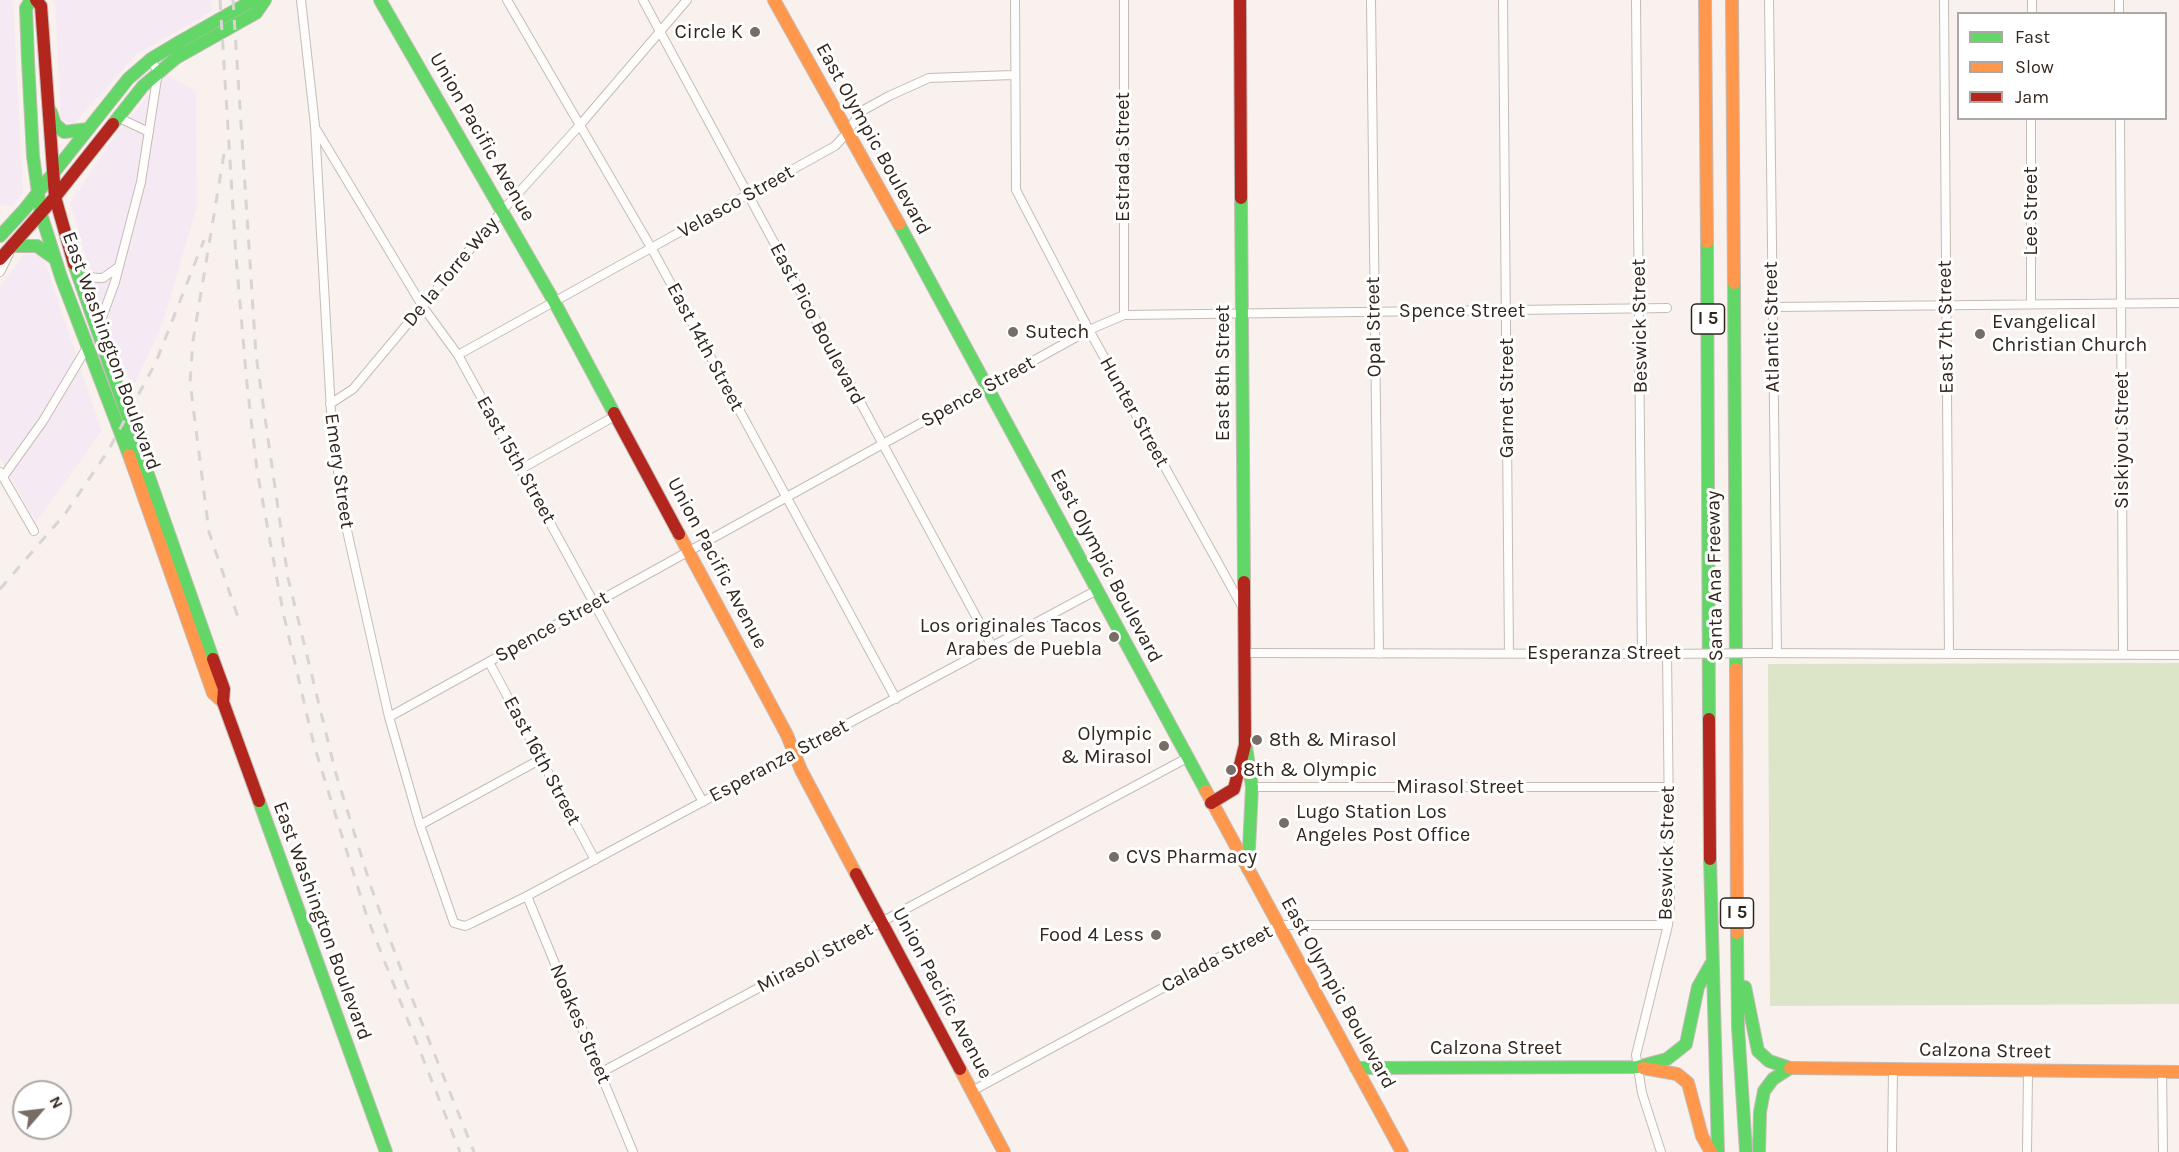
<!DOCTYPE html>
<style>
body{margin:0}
#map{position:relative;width:2179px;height:1152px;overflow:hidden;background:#f9f1ed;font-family:Karla,sans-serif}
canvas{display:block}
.legend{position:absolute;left:1957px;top:12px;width:210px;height:108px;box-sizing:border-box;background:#fff;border:2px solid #ada8a5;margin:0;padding:8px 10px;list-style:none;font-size:18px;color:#32261e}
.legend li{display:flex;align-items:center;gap:12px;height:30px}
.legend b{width:30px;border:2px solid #ada8a5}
.north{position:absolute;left:12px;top:1080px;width:60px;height:60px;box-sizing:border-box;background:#fff;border:2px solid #ada8a5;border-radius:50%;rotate:62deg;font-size:16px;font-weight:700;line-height:24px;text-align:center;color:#32261e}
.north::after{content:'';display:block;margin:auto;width:21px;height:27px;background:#786d66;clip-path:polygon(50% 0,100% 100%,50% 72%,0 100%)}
</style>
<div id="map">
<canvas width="2179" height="1152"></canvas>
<ul class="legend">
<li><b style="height:8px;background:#63d668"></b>Fast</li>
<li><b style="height:8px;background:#ff974d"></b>Slow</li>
<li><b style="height:8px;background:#b3261e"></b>Jam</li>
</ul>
<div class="north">N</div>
</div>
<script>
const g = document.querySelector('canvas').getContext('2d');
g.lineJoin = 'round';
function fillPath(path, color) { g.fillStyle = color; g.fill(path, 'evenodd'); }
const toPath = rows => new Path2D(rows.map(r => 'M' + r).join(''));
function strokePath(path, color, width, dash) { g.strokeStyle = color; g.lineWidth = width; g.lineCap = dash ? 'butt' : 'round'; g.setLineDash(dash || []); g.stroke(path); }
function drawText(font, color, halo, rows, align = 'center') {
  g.font = font + ' Karla,sans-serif'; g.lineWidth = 6; g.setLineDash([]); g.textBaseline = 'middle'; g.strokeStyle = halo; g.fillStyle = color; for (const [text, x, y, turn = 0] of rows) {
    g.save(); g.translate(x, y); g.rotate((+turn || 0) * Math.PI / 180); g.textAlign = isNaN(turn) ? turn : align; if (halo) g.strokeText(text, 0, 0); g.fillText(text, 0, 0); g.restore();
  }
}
fillPath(toPath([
 [0,0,13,0,23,192,12,207,0,204],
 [55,0,211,0,212,11,137,54,74,124,61,120],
 [166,74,196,92,197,207,162,325,133,387,107,328,70,203,114,137],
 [28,253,39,254,44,259,102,431,36,522,0,458,0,286,23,256]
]), '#f5eaf3');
fillPath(toPath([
 [2179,663,2179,1004,1770,1006,1768,664]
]), '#dce5c7');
const street = toPath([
 [301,0,315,126,332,429,346,526,389,717,420,825,454,923,465,926,472,923,527,896,1097,590],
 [507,0,652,249,896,699],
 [643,0,992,646],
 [1015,0,1016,190,1089,330,1243,608],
 [1371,0,1379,654],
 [1503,0,1509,653],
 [1636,0,1642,653],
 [1769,0,1777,653],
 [1944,0,1949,653],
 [2119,0,2119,14],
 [2032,14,2032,0],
 [117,117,149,132],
 [2120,118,2123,654],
 [316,129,423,307,458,355,703,802],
 [0,272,9,254],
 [78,277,103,278,117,268],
 [2031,303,2031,118],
 [1772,307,2179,303],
 [1124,315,1124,0],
 [97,331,115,282,141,182,158,72,151,59],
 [458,355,835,146,848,132,860,112,889,96,929,78,1013,75],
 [330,404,353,389,502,211,580,125,687,0],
 [521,469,615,416],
 [0,472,34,531],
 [3,477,43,421,89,344],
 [1244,653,1667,654,1670,903,1668,925,1636,1055,1642,1093,1661,1152],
 [1761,653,2179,655],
 [489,662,595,860],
 [389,717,1089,330,1124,315,1667,308],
 [1252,787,1668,787],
 [420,825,541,759],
 [527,896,633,1152],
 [2162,1072,2163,1152],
 [600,1073,1187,758],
 [972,1091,1279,925,1668,925],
 [1892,1152,1893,1069],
 [2027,1152,2028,1072]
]);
const fast = toPath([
 [31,0,26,8,28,60,33,156,41,214,61,277,129,455],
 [380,0,555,303,614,413],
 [51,112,55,124,64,132,88,129],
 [113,124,143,86,176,58,256,13,265,0],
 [1241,198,1244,582],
 [899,224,1206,791],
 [0,236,24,210,128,79,151,59,181,41,250,2,262,2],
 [1707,242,1709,719],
 [12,246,37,246,54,258],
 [74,264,213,659],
 [1734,283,1736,669],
 [1246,746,1252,787,1248,869],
 [259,801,386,1152],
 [1710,859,1718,1152],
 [1737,933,1738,1027,1746,1152],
 [1745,987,1758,1051,1769,1061,1790,1068],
 [1637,1067,1667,1059,1686,1044,1698,987,1711,964],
 [1356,1068,1637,1067],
 [1759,1152,1760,1112,1764,1091,1773,1079,1790,1068]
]);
const slow = toPath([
 [774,0,899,224],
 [1705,0,1707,242],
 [1732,0,1734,283],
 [129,455,213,693,223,702],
 [679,534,787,735,801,770,856,874],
 [1736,669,1737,933],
 [1206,791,1402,1152],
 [1643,1068,1677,1074,1688,1083,1702,1136,1711,1152],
 [1790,1068,2179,1072],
 [960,1069,1004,1152]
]);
const jam = toPath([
 [36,0,41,6,55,197,74,264],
 [1240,0,1241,198],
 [0,259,55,197,113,124],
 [614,413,679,534],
 [213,659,224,689,223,702,259,801],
 [1709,719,1710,859],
 [1211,803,1234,789,1245,745,1244,582],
 [856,874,960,1069]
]);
strokePath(street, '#c5bcb7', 10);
strokePath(fast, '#c5bcb7', 14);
strokePath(slow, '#c5bcb7', 14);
strokePath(jam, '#c5bcb7', 14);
strokePath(street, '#fefdfc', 8);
strokePath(fast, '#63d668', 12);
strokePath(slow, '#ff974d', 12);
strokePath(jam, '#b3261e', 12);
strokePath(toPath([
 [220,0,236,257,247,384,257,470,283,612,314,745,367,917,460,1152],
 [233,0,256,355,288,578,336,774,371,887,407,986,474,1152],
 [224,154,193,341,190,382,209,532,239,620],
 [0,589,65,514,108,451,156,362,204,240]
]), '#d7d5d4', 3, [10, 10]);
const streetBridge = toPath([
 [1667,654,1761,653]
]);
strokePath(streetBridge, '#c5bcb7', 10, []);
strokePath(streetBridge, '#fefdfc', 8);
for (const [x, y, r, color] of [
 [755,32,6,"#786d66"],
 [1013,332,6,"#786d66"],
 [1980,334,6,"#786d66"],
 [1114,637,6,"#786d66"],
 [1257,740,6,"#786d66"],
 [1164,746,6,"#786d66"],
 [1231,770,6,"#786d66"],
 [1284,823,6,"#786d66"],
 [1114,857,6,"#786d66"],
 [1156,935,6,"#786d66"]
]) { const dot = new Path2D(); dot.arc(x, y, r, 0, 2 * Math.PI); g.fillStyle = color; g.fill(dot); strokePath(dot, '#fff', 2); }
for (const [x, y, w] of [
 [1708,319,33],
 [1737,913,33]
]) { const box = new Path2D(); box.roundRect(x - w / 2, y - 15, w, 30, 4.5); g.fillStyle = '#fff'; g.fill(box); strokePath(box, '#32261e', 1.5); }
drawText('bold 18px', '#32261e', null, [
 ["I 5",1708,319],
 ["I 5",1737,913]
]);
drawText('20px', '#32261e', '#fff', [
 ["Circle K",743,32,"right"],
 ["Evangelical",1992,322],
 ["Christian Church",1992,345],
 ["Sutech",1025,332],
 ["Los originales Tacos",1102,626,"right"],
 ["Arabes de Puebla",1102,649,"right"],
 ["Olympic",1152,734,"right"],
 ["& Mirasol",1152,757,"right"],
 ["8th & Mirasol",1269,740],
 ["8th & Olympic",1243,770],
 ["Lugo Station Los",1296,812],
 ["Angeles Post Office",1296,835],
 ["CVS Pharmacy",1126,857],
 ["Food 4 Less",1144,935,"right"]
], 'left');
drawText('20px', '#32261e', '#fff', [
 ["Union Pacific Avenue",482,137,60],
 ["East Olympic Boulevard",873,139,61],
 ["Estrada Street",1123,157,-90],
 ["Velasco Street",736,202,-29],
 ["Lee Street",2031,211,-90],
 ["De la Torre Way",451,272,-50],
 ["Spence Street",1462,311],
 ["East Pico Boulevard",817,324,62],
 ["Beswick Street",1640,326,-91],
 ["Opal Street",1374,327,-91],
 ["Atlantic Street",1772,327,-91],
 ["East 7th Street",1946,327,-91],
 ["East 14th Street",705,347,62],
 ["East Washington Boulevard",111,351,70],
 ["East 8th Street",1223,373,-90],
 ["Spence Street",978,392,-29],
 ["Garnet Street",1507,398,-90],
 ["Hunter Street",1134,412,61],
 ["Siskiyou Street",2122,440,-90],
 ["East 15th Street",516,460,61],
 ["Emery Street",339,471,82],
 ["Union Pacific Avenue",717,563,62],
 ["East Olympic Boulevard",1106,566,62],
 ["Santa Ana Freeway",1715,576,-91],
 ["Spence Street",552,627,-29],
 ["Esperanza Street",1604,653],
 ["East 16th Street",542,761,62],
 ["Esperanza Street",779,761,-28],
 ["Mirasol Street",1460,787],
 ["Beswick Street",1667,853,-89],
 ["East Washington Boulevard",322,921,70],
 ["Mirasol Street",815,958,-28],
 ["Calada Street",1217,959,-28],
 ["Union Pacific Avenue",942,993,62],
 ["East Olympic Boulevard",1338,993,61],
 ["Noakes Street",580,1024,67],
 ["Calzona Street",1496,1048],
 ["Calzona Street",1985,1051,1]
]);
</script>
